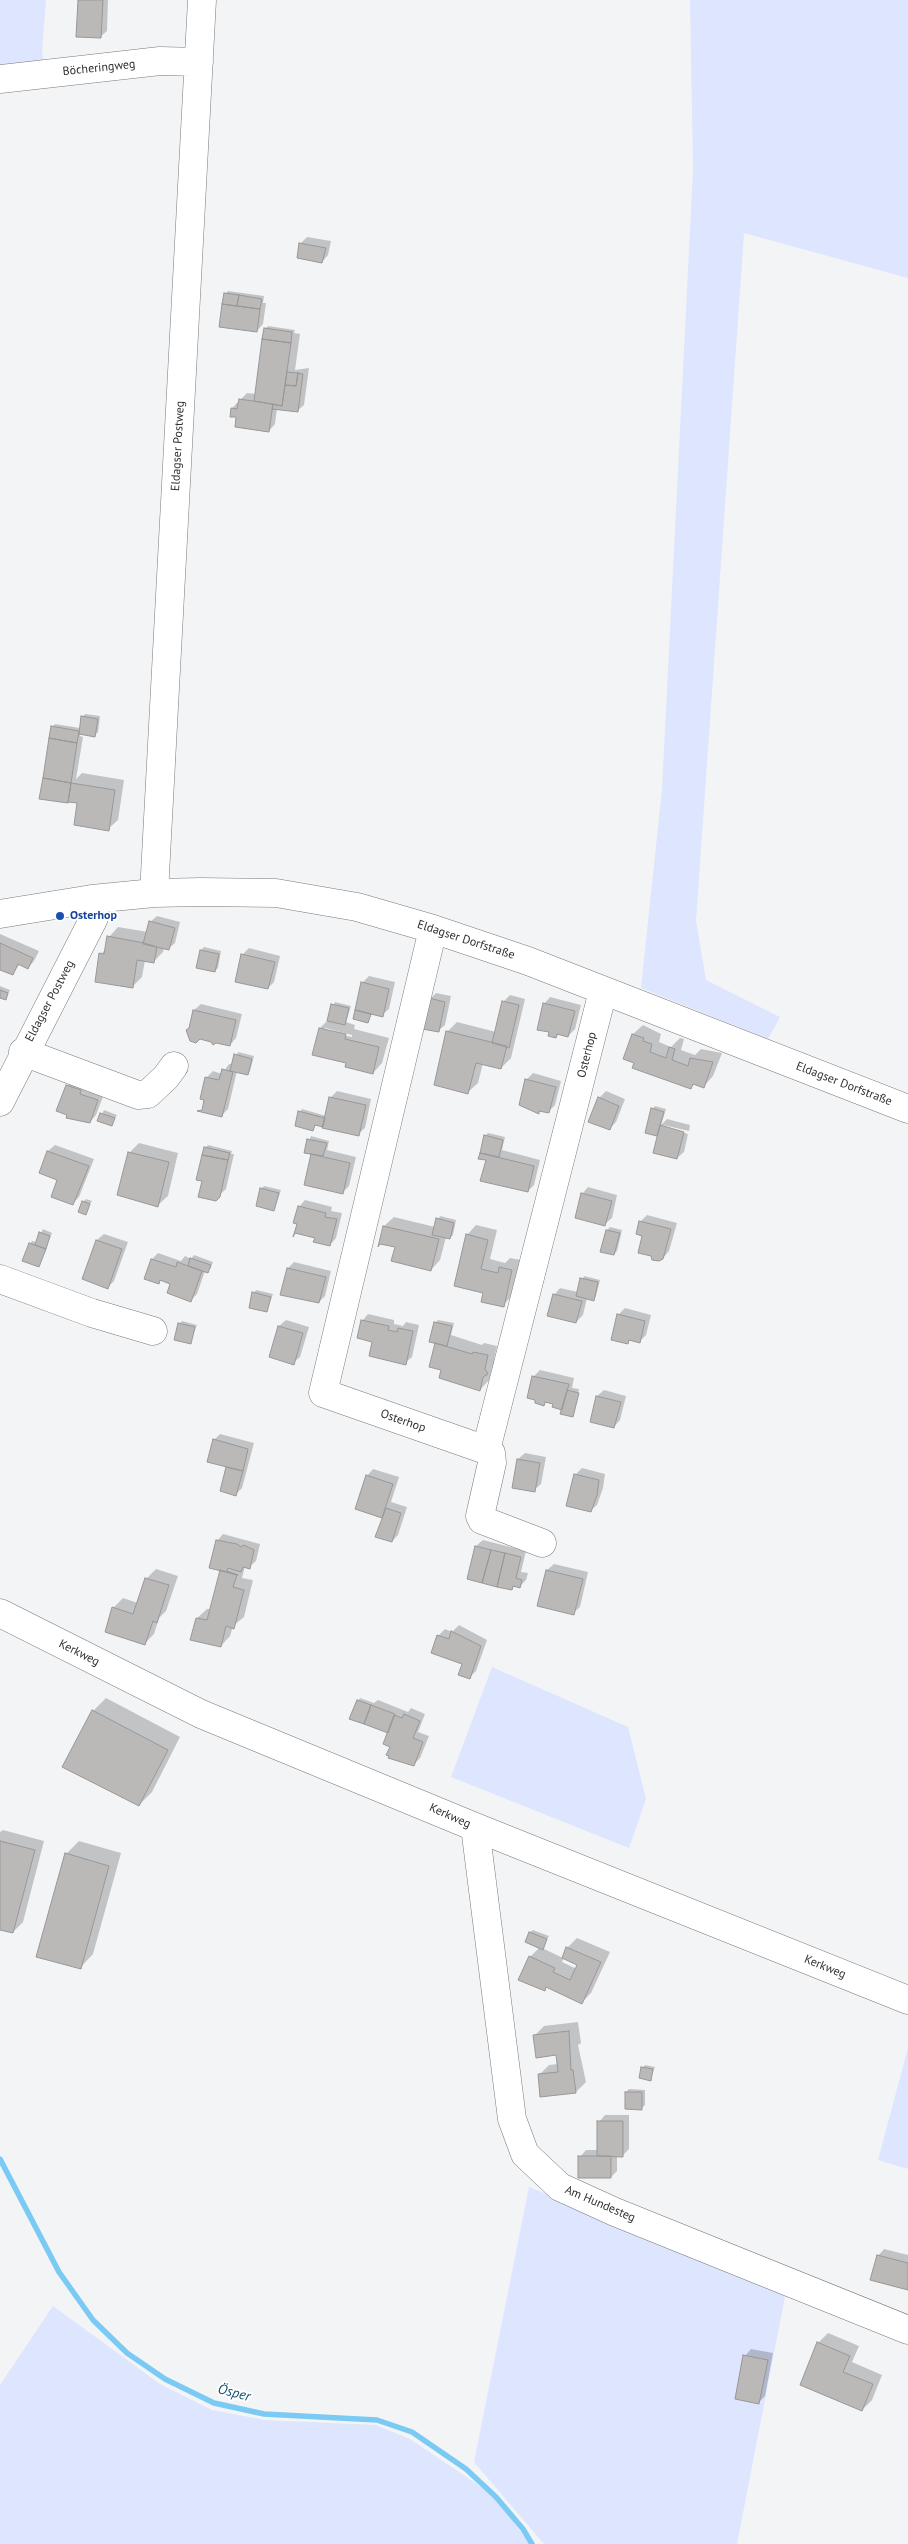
<!DOCTYPE html>
<meta charset="utf-8">
<style>
body{margin:0}
canvas{display:block;background:#f3f4f6}
</style>
<canvas width="908" height="2544"></canvas>
<script>
const g = document.querySelector('canvas').getContext('2d');
g.lineJoin = 'round';
function fillPath(path, color) { g.fillStyle = color; g.fill(path, 'evenodd'); }
const toPath = rows => new Path2D(rows.map(r => 'M' + r).join(''));
function strokePath(path, color, width, dash) { g.strokeStyle = color; g.lineWidth = width; g.lineCap = dash ? 'butt' : 'round'; g.setLineDash(dash || []); g.stroke(path); }
function drawText(font, color, halo, rows, align = 'center') {
  g.font = font + ' "PT Sans",sans-serif'; g.lineWidth = 4; g.setLineDash([]); g.textBaseline = 'middle'; g.strokeStyle = halo; g.fillStyle = color; for (const [text, x, y, turn = 0] of rows) {
    g.save(); g.translate(x, y); g.rotate((+turn || 0) * Math.PI / 180); g.textAlign = isNaN(turn) ? turn : align; if (halo) g.strokeText(text, 0, 0); g.fillText(text, 0, 0); g.restore();
  }
}
fillPath(toPath([
 [0,0,46,0,42,51,45,70,0,74],
 [690,0,908,0,908,278,744,233,696,921,706,980,780,1017,768,1039,641,988,662,789,693,170],
 [492,1667,628,1727,646,1799,629,1848,451,1777],
 [908,2048,908,2169,878,2160],
 [529,2187,786,2291,737,2544,544,2544,474,2462],
 [53,2306,160,2384,212,2410,265,2420,376,2425,410,2439,496,2497,529,2544,0,2544,0,2385]
]), '#dee5fe');
fillPath(toPath([
 [79,0,108,0,107,31,100,37],
 [307,237,331,241,328,255,322,262,298,257,301,243],
 [228,291,264,296,263,303,266,303,263,324,257,331,225,294],
 [268,326,295,330,294,333,300,334,295,370,309,368,304,405,297,411,277,408,275,424,269,431,238,416,232,408,247,393,256,394,265,329],
 [85,714,100,716,98,732,95,735,80,733,80,736,83,737,76,779,82,773,124,780,118,820,108,829,79,802,69,801,52,727,55,724,80,728,82,717],
 [157,916,180,922,175,943,168,949,164,948,163,952,153,962,145,960,142,977,132,987,101,954,107,948,109,937,118,927,148,932,150,922],
 [0,934,39,951,34,961,28,968,20,964,12,974,0,968],
 [204,947,221,951,218,968,215,971,201,950],
 [249,948,280,956,274,982,268,988,242,955],
 [369,976,395,982,389,1009,382,1015,372,1013,368,1021,354,1018,363,982],
 [0,986,10,990,6,999,0,997],
 [436,993,451,996,445,1025,438,1031,430,999],
 [510,995,525,999,511,1058,501,1068,483,1063,478,1083,468,1092,447,1032,457,1022,496,1032,503,1002],
 [550,997,581,1005,575,1029,568,1036,559,1034,556,1037,550,1032,544,1004],
 [335,1002,351,1006,346,1022,355,1025,354,1029,389,1038,382,1063,373,1073,320,1028,329,1019],
 [325,1028,352,1035,352,1037,325,1031],
 [201,1004,242,1014,236,1038,230,1045,200,1038,190,1027,194,1010],
 [643,1025,661,1034,659,1042,671,1047,680,1038,684,1039,681,1050,695,1055,701,1049,722,1053,713,1076,704,1086,695,1083,690,1088,636,1062,633,1034],
 [238,1052,254,1056,250,1071,247,1074,237,1071,228,1109,222,1115,206,1099,206,1078,213,1071,222,1074,229,1064,233,1064],
 [533,1073,561,1081,555,1105,548,1112,541,1110,538,1112,526,1080],
 [73,1079,104,1094,96,1115,90,1122,67,1118,67,1086],
 [337,1091,371,1099,365,1128,358,1134,316,1124,313,1129,300,1112,302,1109,326,1116,331,1097],
 [606,1091,625,1099,616,1122,609,1129,599,1098],
 [655,1106,666,1109,661,1125,667,1119,690,1125,689,1131,663,1125,663,1127,688,1134,684,1152,677,1158,658,1135,646,1132,652,1109],
 [104,1110,117,1115,112,1124,99,1120],
 [488,1133,505,1137,502,1150,540,1160,534,1185,528,1191,481,1153,485,1136],
 [311,1136,329,1141,327,1150,356,1157,349,1186,342,1193,305,1184,313,1153,305,1152],
 [139,1143,178,1153,168,1196,158,1205,129,1153],
 [55,1145,94,1159,79,1197,73,1203,48,1151],
 [208,1145,232,1151,231,1154,234,1154,226,1189,215,1199,203,1180,205,1148],
 [264,1186,281,1190,274,1210,261,1189],
 [588,1187,617,1195,612,1218,605,1224,582,1194],
 [86,1199,92,1201,85,1213,83,1202],
 [305,1200,332,1207,331,1211,342,1213,336,1238,330,1245,298,1223,299,1207],
 [647,1215,677,1223,669,1251,663,1258,644,1235,640,1222],
 [440,1216,456,1220,453,1235,450,1238,446,1237,440,1260,431,1270,396,1247,384,1226,394,1217,435,1227],
 [476,1225,497,1230,490,1259,505,1263,510,1258,521,1260,513,1295,503,1305,485,1292,467,1235],
 [610,1227,622,1230,617,1251,614,1254,607,1230],
 [43,1229,52,1233,39,1266,30,1244,32,1241,37,1242],
 [104,1234,128,1242,114,1281,108,1287,84,1279,97,1240],
 [158,1253,181,1261,185,1256,191,1259,194,1255,213,1262,210,1269,205,1271,197,1294,191,1300,171,1283,162,1280,158,1283,152,1259],
 [294,1262,331,1271,325,1296,319,1302,288,1268],
 [584,1276,600,1280,596,1296,594,1299,587,1298,583,1315,576,1322,554,1295,560,1288,578,1292],
 [256,1290,273,1294,267,1310,254,1293],
 [625,1308,651,1315,646,1335,639,1342,631,1339,627,1343,618,1315],
 [368,1314,394,1320,394,1324,403,1326,406,1322,419,1325,412,1357,405,1363,374,1341,362,1321],
 [286,1320,309,1327,300,1357,293,1363,279,1326],
 [438,1320,454,1323,451,1335,482,1345,484,1343,497,1346,494,1359,497,1363,492,1368,489,1380,480,1390,442,1369,436,1342,435,1323],
 [182,1321,197,1325,190,1342,179,1324],
 [540,1370,574,1378,572,1388,579,1389,573,1416,554,1403,536,1402,537,1399,529,1397,534,1376],
 [604,1390,626,1396,620,1420,614,1427,597,1396],
 [220,1434,254,1443,242,1488,236,1494,221,1491,228,1466,214,1440],
 [525,1453,546,1457,541,1484,534,1490,518,1459],
 [582,1468,605,1474,603,1488,597,1505,590,1511,575,1475],
 [373,1469,399,1477,391,1502,407,1507,398,1535,392,1541,383,1516,356,1508,367,1476],
 [223,1534,260,1544,256,1561,249,1567,245,1566,242,1578,253,1580,244,1617,233,1626,230,1636,221,1646,197,1618,207,1609,211,1609,221,1569,217,1541],
 [483,1540,526,1551,521,1572,528,1573,526,1580,520,1586,515,1585,512,1589,476,1546],
 [554,1564,588,1572,580,1607,573,1613,547,1570],
 [156,1569,178,1576,166,1611,159,1618,154,1634,145,1643,113,1608,123,1598,138,1603,146,1579],
 [459,1625,487,1640,476,1671,469,1678,464,1663,438,1636,445,1629,452,1632],
 [106,1698,180,1737,152,1792,139,1805,93,1711],
 [360,1698,374,1703,378,1700,408,1712,411,1708,425,1714,418,1732,429,1736,420,1758,413,1765,390,1758,389,1732,358,1701],
 [3,1830,44,1841,23,1922,13,1932,0,1929,0,1832],
 [79,1841,121,1853,93,1954,80,1968,66,1854],
 [533,1930,549,1936,542,1948,563,1958,567,1948,577,1938,610,1952,591,1993,581,2003,547,1987,544,1990,530,1957,540,1947,530,1932],
 [564,1957,579,1964,577,1969,562,1962],
 [578,2022,581,2043,578,2045,586,2082,576,2092,539,2075,549,2065,558,2064,557,2054,534,2036,544,2026],
 [645,2065,655,2067,650,2080,642,2068],
 [629,2089,645,2090,645,2105,642,2108,626,2092],
 [605,2115,629,2115,629,2149,622,2156,617,2156,617,2171,611,2177,580,2157,586,2150,598,2150,599,2122],
 [884,2249,908,2255,908,2288,878,2256],
 [828,2333,859,2346,852,2362,882,2375,872,2400,862,2410,818,2343],
 [751,2349,773,2353,765,2396,759,2402,745,2356]
]), '#0003');
strokePath(toPath([
 [0,2159,59,2272,93,2320,127,2353,165,2379,214,2403,264,2414,377,2420,412,2432,466,2469,496,2497,523,2529,532,2544]
]), '#7bcaf4', 5.5);
const building = toPath([
 [78,0,103,0,101,38,76,37,78,0],
 [299,243,326,248,322,263,297,258,299,243],
 [224,293,239,295,237,306,222,304,224,293],
 [239,295,262,299,260,309,237,306,239,295],
 [222,304,260,309,257,332,219,327,222,304],
 [264,328,292,332,291,343,262,339,264,328],
 [262,339,291,343,282,406,254,401,262,339],
 [287,372,298,373,296,386,285,385,287,372],
 [298,373,303,374,298,412,272,409,273,404,282,406,285,385,296,386,298,373],
 [239,399,273,404,269,432,235,427,236,417,230,417,231,408,237,409,239,399],
 [81,716,98,719,95,737,79,734,81,716],
 [51,726,79,731,77,743,49,738,51,726],
 [49,738,77,743,71,783,43,778,49,738],
 [43,778,71,783,68,803,39,799,43,778],
 [71,783,115,790,109,831,74,825,77,803,68,802,71,783],
 [149,921,175,928,169,950,143,944,149,921],
 [107,936,144,943,157,947,154,963,137,960,133,988,95,982,99,953,104,954,107,936],
 [0,943,33,958,28,969,18,964,13,975,0,970,0,943],
 [200,950,219,954,215,972,196,968,200,950],
 [241,954,275,962,268,989,235,982,241,954],
 [361,982,389,989,383,1017,355,1010,361,982],
 [0,990,8,993,6,1000,0,998,0,990],
 [429,998,445,1002,439,1032,422,1029,429,998],
 [502,1001,519,1005,509,1048,492,1043,502,1001],
 [543,1003,575,1011,568,1037,557,1034,556,1038,548,1036,549,1032,537,1030,543,1003],
 [331,1004,349,1008,345,1025,327,1021,331,1004],
 [193,1010,236,1020,230,1046,216,1043,213,1045,211,1042,200,1039,196,1043,190,1041,186,1030,189,1028,193,1010],
 [355,1010,371,1014,368,1023,353,1019,355,1010],
 [319,1028,346,1034,345,1039,379,1047,373,1074,345,1067,346,1063,312,1055,319,1028],
 [446,1031,507,1046,501,1069,476,1063,468,1094,434,1085,446,1031],
 [632,1034,644,1038,643,1041,652,1044,650,1052,666,1058,669,1047,675,1049,672,1060,688,1066,690,1058,713,1062,704,1088,693,1084,691,1089,632,1068,634,1063,623,1059,632,1034],
 [234,1054,252,1059,248,1075,230,1071,234,1054],
 [222,1069,233,1072,222,1117,197,1111,202,1110,204,1100,200,1099,205,1077,219,1080,222,1069],
 [525,1079,556,1087,549,1113,539,1111,539,1114,519,1105,525,1079],
 [66,1085,81,1090,80,1094,98,1100,90,1123,66,1118,67,1115,56,1111,66,1085],
 [329,1097,366,1105,359,1136,322,1128,329,1097],
 [598,1097,619,1106,610,1130,588,1122,598,1097],
 [651,1108,664,1112,657,1136,645,1133,651,1108],
 [298,1111,325,1118,323,1127,315,1125,313,1131,295,1126,298,1111],
 [100,1113,115,1118,112,1126,97,1121,100,1113],
 [660,1125,684,1132,677,1159,653,1153,660,1125],
 [484,1135,503,1140,499,1157,480,1153,484,1135],
 [307,1139,327,1143,323,1156,304,1153,307,1139],
 [204,1147,230,1153,228,1160,202,1155,204,1147],
 [47,1151,89,1166,73,1205,51,1197,57,1180,39,1173,47,1151],
 [128,1152,169,1162,158,1207,117,1195,128,1152],
 [480,1153,534,1166,528,1192,480,1181,486,1160,478,1159,480,1153],
 [311,1154,350,1163,343,1194,304,1185,311,1154],
 [202,1155,228,1160,220,1197,216,1201,198,1197,202,1181,196,1180,202,1155],
 [260,1188,279,1193,274,1211,256,1206,260,1188],
 [581,1193,612,1201,605,1226,575,1218,581,1193],
 [82,1201,90,1204,86,1215,78,1212,82,1201],
 [298,1206,326,1213,325,1217,337,1219,330,1246,313,1242,315,1238,295,1233,293,1237,297,1224,293,1223,298,1206],
 [436,1218,454,1223,450,1239,432,1235,436,1218],
 [639,1221,671,1229,663,1259,659,1261,652,1260,651,1256,638,1253,642,1236,636,1234,639,1221],
 [383,1226,439,1239,431,1271,391,1261,395,1247,380,1244,378,1247,383,1226],
 [606,1230,620,1233,614,1255,600,1252,606,1230],
 [39,1232,50,1236,46,1249,35,1245,39,1232],
 [466,1234,488,1240,481,1269,498,1273,499,1267,512,1270,504,1307,481,1302,483,1293,454,1286,466,1234],
 [96,1240,122,1249,108,1289,82,1279,96,1240],
 [29,1243,46,1249,39,1267,22,1261,29,1243],
 [190,1258,211,1265,208,1273,188,1266,190,1258],
 [151,1259,176,1267,177,1262,202,1271,191,1302,167,1293,170,1284,160,1280,159,1284,144,1279,151,1259],
 [287,1268,326,1277,319,1303,280,1295,287,1268],
 [580,1278,598,1282,594,1301,576,1296,580,1278],
 [252,1292,271,1297,267,1312,249,1308,252,1292],
 [553,1294,582,1301,576,1323,547,1316,553,1294],
 [617,1314,645,1321,640,1343,629,1340,628,1344,611,1340,617,1314],
 [361,1320,389,1326,388,1330,397,1332,398,1328,413,1331,406,1365,369,1356,372,1342,357,1338,361,1320],
 [434,1322,452,1326,447,1346,429,1342,434,1322],
 [178,1323,195,1327,191,1344,174,1340,178,1323],
 [278,1326,303,1333,294,1365,269,1357,278,1326],
 [435,1343,472,1354,473,1352,488,1355,485,1369,488,1374,483,1377,480,1391,439,1378,441,1370,429,1367,435,1343],
 [532,1376,569,1384,562,1410,552,1407,553,1404,545,1402,544,1406,535,1403,535,1400,527,1398,532,1376],
 [567,1390,579,1393,573,1417,560,1414,567,1390],
 [596,1396,621,1402,614,1428,590,1422,596,1396],
 [213,1439,248,1449,243,1471,207,1462,213,1439],
 [517,1459,540,1463,535,1492,512,1488,517,1459],
 [226,1467,243,1471,236,1496,220,1491,226,1467],
 [574,1474,599,1480,597,1495,591,1512,566,1506,574,1474],
 [366,1475,393,1484,382,1518,355,1509,366,1475],
 [386,1508,401,1513,392,1542,375,1537,386,1508],
 [216,1540,237,1544,241,1547,244,1545,254,1550,250,1569,243,1567,241,1572,228,1568,227,1571,238,1575,209,1568,216,1540],
 [475,1546,491,1550,482,1583,467,1579,475,1546],
 [491,1550,505,1553,497,1587,482,1583,491,1550],
 [505,1553,521,1557,516,1578,522,1580,520,1588,513,1586,512,1590,497,1587,505,1553],
 [220,1570,237,1575,233,1587,244,1590,234,1629,226,1626,221,1647,190,1640,196,1618,207,1620,220,1570],
 [546,1570,583,1579,574,1615,537,1606,546,1570],
 [145,1578,169,1585,157,1623,153,1621,145,1645,105,1632,112,1607,133,1614,145,1578],
 [451,1631,481,1646,470,1679,458,1675,462,1664,431,1653,437,1635,449,1639,451,1631],
 [357,1700,371,1705,364,1724,349,1719,357,1700],
 [371,1705,395,1714,388,1733,364,1724,371,1705],
 [92,1710,168,1750,139,1806,62,1767,92,1710],
 [404,1714,420,1721,413,1738,423,1742,414,1766,388,1758,389,1756,386,1755,390,1747,383,1744,394,1715,402,1718,404,1714],
 [0,1841,35,1850,13,1933,0,1930,0,1841],
 [65,1853,109,1866,81,1969,36,1957,65,1853],
 [529,1932,547,1939,543,1950,525,1942,529,1932],
 [566,1947,601,1962,582,2004,546,1987,545,1991,518,1980,529,1956,555,1968,553,1972,570,1980,577,1965,562,1958,566,1947],
 [569,2031,571,2070,573,2070,576,2093,540,2097,538,2074,558,2072,556,2055,536,2058,533,2035,569,2031],
 [641,2067,653,2069,651,2081,639,2078,641,2067],
 [625,2092,642,2092,642,2110,625,2109,625,2092],
 [597,2121,623,2121,623,2157,597,2156,597,2121],
 [578,2156,611,2156,611,2178,578,2178,578,2156],
 [877,2255,908,2263,908,2290,870,2280,877,2255],
 [817,2342,850,2356,843,2372,873,2384,862,2411,800,2385,817,2342],
 [743,2355,768,2360,759,2404,735,2399,743,2355]
]);
fillPath(building, '#bbb9b8');
strokePath(building, '#999797', 1);
const minor = toPath([
 [0,79,160,61,199,62],
 [154,893,202,0],
 [0,914,92,899,154,893,201,892,276,893,357,907,433,929,528,961,908,1109],
 [433,929,323,1393,486,1450,603,991],
 [23,1052,138,1095,148,1094,166,1077,174,1066],
 [0,1102,94,918,92,899],
 [0,1279,92,1313,153,1331],
 [486,1450,491,1453,492,1463,480,1516,482,1520,542,1543],
 [0,1613,201,1714,475,1827,908,2000],
 [475,1827,512,2119,525,2154,560,2187,615,2212,908,2330]
]);
strokePath(minor, '#79797b', 29);
strokePath(minor, '#fff', 28);
for (const [x, y, r, color] of [
 [60,916,5,"#1a4fb4"]
]) { const dot = new Path2D(); dot.arc(x, y, r, 0, 2 * Math.PI); g.fillStyle = color; g.fill(dot); strokePath(dot, '#fff', 2); }
drawText('12px', '#303031', '#fff', [
 ["Böcheringweg",99,68,-6],
 ["Eldagser Postweg",178,446,-87],
 ["Eldagser Dorfstraße",466,940,18],
 ["Eldagser Postweg",50,1001,-62],
 ["Osterhop",587,1055,-76],
 ["Eldagser Dorfstraße",844,1084,21],
 ["Osterhop",403,1421,19],
 ["Kerkweg",79,1653,27],
 ["Kerkweg",450,1816,24],
 ["Kerkweg",825,1967,22],
 ["Am Hundesteg",600,2204,23]
]);
drawText('bold 12px', '#164399', '#fff', [
 ["Osterhop",70,916]
], 'left');
drawText('italic 14px', '#10506c', '#fff', [
 ["Ösper",234,2393,15]
]);
</script>
